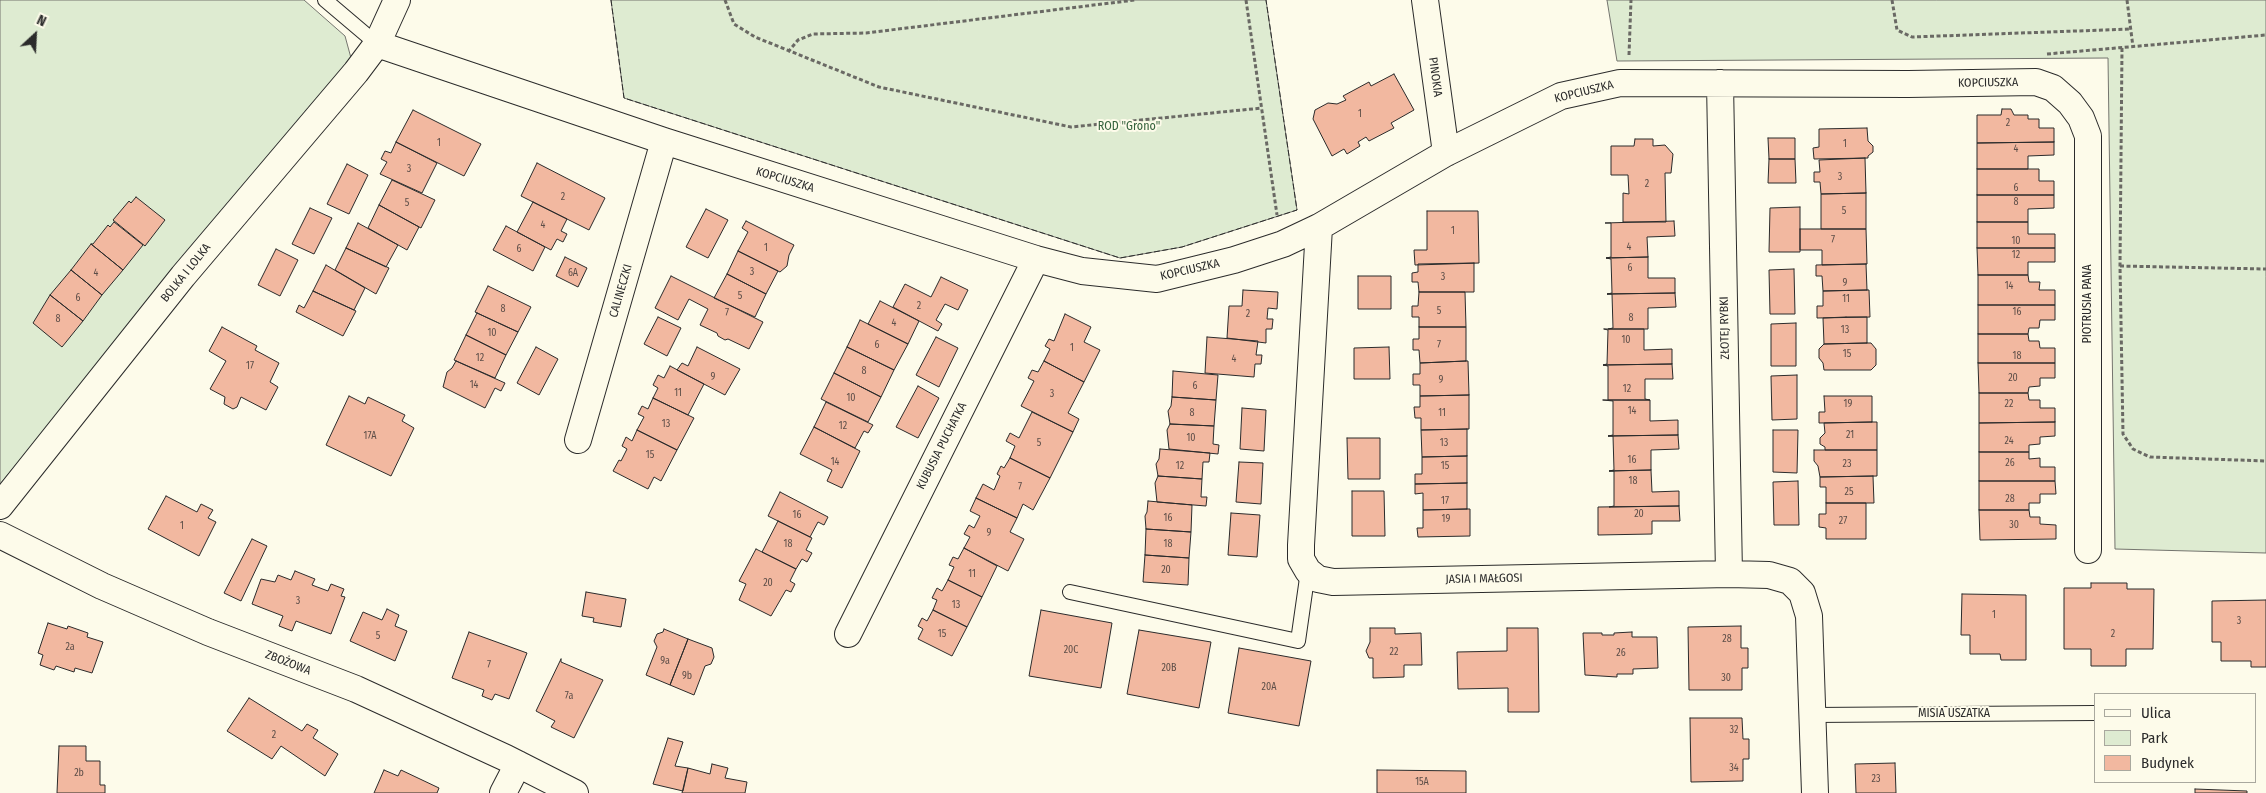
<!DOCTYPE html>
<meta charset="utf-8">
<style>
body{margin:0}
#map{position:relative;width:2266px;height:793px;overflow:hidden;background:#fdfbea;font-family:"Fira Sans Condensed",sans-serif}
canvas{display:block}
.legend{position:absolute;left:2094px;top:693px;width:162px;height:90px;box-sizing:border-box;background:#fdfbea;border:1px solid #a9a89e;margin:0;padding:6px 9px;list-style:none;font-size:15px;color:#2b2b2b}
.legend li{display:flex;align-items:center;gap:10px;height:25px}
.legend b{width:25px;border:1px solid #a9a89e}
.north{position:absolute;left:10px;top:10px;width:50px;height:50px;-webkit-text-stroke:4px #fdfbea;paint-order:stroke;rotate:25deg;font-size:14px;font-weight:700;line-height:20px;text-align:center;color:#2b2b2b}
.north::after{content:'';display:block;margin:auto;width:18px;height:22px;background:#2b2b2b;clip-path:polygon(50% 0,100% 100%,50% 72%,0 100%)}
</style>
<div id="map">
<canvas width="2266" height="793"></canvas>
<ul class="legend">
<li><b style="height:6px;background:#fdfbea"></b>Ulica</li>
<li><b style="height:14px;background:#deebd1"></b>Park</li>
<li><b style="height:14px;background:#f2b8a0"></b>Budynek</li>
</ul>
<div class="north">N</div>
</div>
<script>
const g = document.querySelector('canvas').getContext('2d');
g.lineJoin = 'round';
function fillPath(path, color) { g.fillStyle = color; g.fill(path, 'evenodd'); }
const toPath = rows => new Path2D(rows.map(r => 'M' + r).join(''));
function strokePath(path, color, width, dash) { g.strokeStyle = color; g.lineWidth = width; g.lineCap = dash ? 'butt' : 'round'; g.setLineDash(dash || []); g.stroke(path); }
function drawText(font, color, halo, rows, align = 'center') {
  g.font = font + ' "Fira Sans Condensed",sans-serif'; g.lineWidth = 4; g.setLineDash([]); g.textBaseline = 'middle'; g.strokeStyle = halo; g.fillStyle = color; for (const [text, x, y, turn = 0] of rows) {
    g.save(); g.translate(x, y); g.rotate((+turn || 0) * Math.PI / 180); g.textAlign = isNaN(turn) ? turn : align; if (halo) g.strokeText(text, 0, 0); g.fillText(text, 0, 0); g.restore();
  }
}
const green = toPath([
 [0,0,304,0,345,36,351,58,0,484,0,0],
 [611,0,1266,0,1297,210,1182,247,1120,258,624,98,611,0],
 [1607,0,2266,0,2266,553,2115,549,2108,58,1617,61,1607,0]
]);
fillPath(green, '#deebd1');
strokePath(green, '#74746e', 1);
const building = toPath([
 [1394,74,1414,110,1391,123,1394,128,1369,141,1366,137,1358,142,1360,146,1347,154,1344,149,1332,156,1313,119,1315,110,1328,103,1337,104,1346,100,1343,96,1369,82,1371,86,1394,74],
 [2002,109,2011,109,2014,115,2028,115,2028,119,2039,119,2039,128,2054,128,2054,142,1977,143,1977,115,2001,115,2002,109],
 [413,110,481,144,464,176,396,142,413,110],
 [1867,128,1868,141,1873,146,1873,152,1868,156,1868,158,1814,159,1813,148,1819,147,1819,129,1867,128],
 [1768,138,1795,138,1795,159,1769,159,1768,138],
 [1635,139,1653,139,1653,146,1665,145,1673,154,1671,173,1665,173,1666,222,1623,222,1623,193,1629,194,1628,175,1611,175,1611,146,1634,146,1635,139],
 [396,142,437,163,422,193,380,174,387,162,381,159,385,151,391,153,396,142],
 [2054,142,2054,155,2028,156,2028,169,1977,169,1977,143,2054,142],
 [1865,158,1866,193,1821,194,1820,182,1814,182,1814,172,1820,172,1819,160,1865,158],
 [1769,159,1795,159,1796,183,1768,183,1769,159],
 [537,163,605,198,589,230,521,196,537,163],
 [347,164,368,175,349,214,327,204,347,164],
 [1977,169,2039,169,2039,181,2054,181,2054,195,1977,195,1977,169],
 [392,180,435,200,421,228,379,205,392,180],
 [1866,193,1866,229,1821,229,1821,194,1866,193],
 [1977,195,2054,195,2054,208,2028,209,2028,222,1977,222,1977,195],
 [136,197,165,220,145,246,113,220,129,201,131,203,136,197],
 [533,202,567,219,561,231,567,234,563,242,557,239,551,250,517,232,533,202],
 [379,205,419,227,407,250,368,228,379,205],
 [1800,207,1800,252,1769,252,1770,208,1800,207],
 [310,208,332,218,314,254,292,244,310,208],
 [706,209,728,220,708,258,686,247,706,209],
 [1427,211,1478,211,1479,263,1415,265,1414,250,1427,250,1427,211],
 [746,221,794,245,789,255,787,266,780,272,738,251,748,232,742,228,746,221],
 [1674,221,1675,236,1647,237,1648,257,1606,258,1611,257,1611,223,1605,223,1674,221],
 [114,222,143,245,123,270,91,244,93,244,108,225,110,227,114,222],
 [1977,222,2028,222,2028,234,2055,234,2055,248,1977,248,1977,222],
 [358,223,398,245,386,267,346,248,358,223],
 [506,226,545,247,533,271,493,250,506,226],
 [1800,229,1866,229,1867,264,1822,265,1822,250,1800,250,1800,229],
 [91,244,123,270,102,295,71,270,91,244],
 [346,248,389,268,376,294,335,270,346,248],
 [1977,248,2055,248,2055,262,2028,262,2028,275,1978,275,1977,248],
 [276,249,298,260,280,296,258,285,276,249],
 [738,251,778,271,766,294,727,274,738,251],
 [565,257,587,268,578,287,556,276,565,257],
 [1648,257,1648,278,1675,278,1675,293,1607,294,1612,293,1611,259,1606,258,1648,257],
 [1474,263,1474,292,1419,292,1418,282,1412,282,1412,273,1418,272,1418,264,1474,263],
 [1866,264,1867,290,1823,291,1822,276,1816,276,1816,265,1866,264],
 [326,265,365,288,354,310,313,291,326,265],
 [1794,269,1795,314,1770,314,1769,270,1794,269],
 [71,270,102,295,83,321,50,295,71,270],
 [727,274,766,294,755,317,714,298,727,274],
 [1978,275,2028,275,2029,282,2040,282,2039,290,2055,290,2055,305,1978,305,1978,275],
 [671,276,763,322,749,349,728,339,725,340,718,336,717,333,700,325,708,309,689,299,678,320,655,308,671,276],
 [1358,276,1391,276,1391,309,1358,309,1358,276],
 [941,277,968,290,958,310,945,304,936,320,942,324,938,331,893,307,905,284,931,297,941,277],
 [488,286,531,307,518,332,475,312,488,286],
 [1243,290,1278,292,1277,309,1268,308,1267,319,1273,319,1272,329,1266,329,1266,343,1227,338,1229,306,1242,306,1243,290],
 [1867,290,1869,290,1870,317,1817,318,1817,306,1823,306,1823,291,1867,290],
 [313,291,356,311,343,336,296,312,299,305,304,308,313,291],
 [1419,292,1465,292,1466,327,1419,327,1419,317,1412,317,1412,306,1418,306,1419,292],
 [1675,293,1676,307,1648,308,1648,329,1608,329,1613,328,1612,294,1607,294,1675,293],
 [50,295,83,321,62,347,33,323,50,295],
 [880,301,919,321,908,344,868,324,880,301],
 [1978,305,2055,305,2055,320,2040,320,2039,328,2029,328,2028,334,1978,334,1978,305],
 [477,313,518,332,506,355,466,335,477,313],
 [1065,314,1091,327,1084,342,1100,350,1084,382,1044,361,1050,349,1045,346,1049,339,1054,341,1065,314],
 [658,317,681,328,667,356,644,344,658,317],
 [1846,317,1867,317,1867,343,1824,344,1823,318,1846,317],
 [860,320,908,344,894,370,847,347,860,320],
 [1796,323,1796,366,1771,366,1771,324,1796,323],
 [222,327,257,346,255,350,279,363,270,382,278,387,266,410,241,397,237,407,233,409,224,404,225,397,210,389,226,361,209,351,222,327],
 [1419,327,1466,327,1466,361,1420,363,1419,350,1413,350,1413,339,1419,339,1419,327],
 [1604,329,1644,329,1644,350,1672,349,1672,364,1603,365,1607,364,1608,330,1604,329],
 [1978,334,2028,334,2029,341,2039,341,2040,348,2055,348,2055,363,1978,363,1978,334],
 [466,335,506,355,495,378,454,360,466,335],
 [936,337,958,348,939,387,916,375,936,337],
 [1207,337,1258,341,1256,355,1262,355,1261,364,1255,364,1254,377,1205,373,1207,337],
 [1867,343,1871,343,1876,349,1876,365,1871,370,1824,370,1823,363,1819,358,1819,349,1824,344,1867,343],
 [536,347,558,359,539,395,517,383,536,347],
 [697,347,740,369,725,395,677,370,682,363,688,366,697,347],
 [847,347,894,370,881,397,834,373,847,347],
 [1389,347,1390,379,1354,379,1354,348,1389,347],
 [456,361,505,383,501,391,495,388,485,408,443,387,447,372,452,368,456,361],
 [1044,361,1084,382,1068,413,1079,419,1073,432,1021,406,1034,381,1028,378,1032,370,1038,372,1044,361],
 [1466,361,1468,361,1469,395,1420,396,1420,385,1413,385,1413,374,1420,374,1420,363,1466,361],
 [1978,363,2055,363,2055,378,2040,378,2040,386,2029,387,2028,393,1979,393,1978,363],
 [1672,364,1673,379,1645,379,1645,399,1650,400,1608,400,1608,366,1603,365,1672,364],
 [670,366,704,384,688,415,653,398,658,388,653,385,658,375,664,378,670,366],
 [1173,371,1218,375,1216,400,1172,397,1173,371],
 [834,373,881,397,868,422,821,399,834,373],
 [1797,375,1797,419,1772,420,1771,376,1797,375],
 [918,386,939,398,918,438,896,427,918,386],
 [1979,393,2028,393,2029,400,2040,400,2040,408,2055,408,2055,422,1979,423,1979,393],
 [1469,395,1469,429,1421,430,1421,418,1415,418,1414,407,1420,407,1420,396,1469,395],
 [349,396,365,404,368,397,405,415,402,421,414,428,391,476,326,445,349,396],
 [1824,396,1872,396,1872,422,1819,423,1819,412,1825,412,1824,396],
 [1172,397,1216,400,1214,426,1170,424,1168,411,1171,406,1172,397],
 [653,398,694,418,677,450,637,430,644,417,638,414,642,406,648,409,653,398],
 [1603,400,1650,400,1650,421,1678,420,1678,435,1608,436,1613,435,1613,401,1603,400],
 [826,402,873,425,868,433,864,431,855,448,814,427,826,402],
 [1242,408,1266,410,1264,451,1240,449,1242,408],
 [1032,412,1073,432,1050,478,1010,458,1015,446,1006,441,1010,433,1019,438,1032,412],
 [1872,422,1877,422,1877,450,1825,450,1825,447,1820,444,1820,438,1825,433,1824,423,1872,422],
 [2055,422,2055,436,2040,437,2040,444,2029,445,2029,452,1979,452,1979,423,2055,422],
 [1170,424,1214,426,1213,444,1219,445,1218,454,1169,449,1167,430,1170,424],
 [814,427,860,451,842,488,827,481,832,470,800,454,814,427],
 [1467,429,1467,456,1422,457,1421,430,1467,429],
 [637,430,677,450,661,481,654,477,648,489,613,471,619,460,621,461,627,449,622,446,626,437,632,441,637,430],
 [1773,430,1798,430,1797,473,1773,472,1773,430],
 [1678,435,1679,449,1651,450,1651,470,1609,471,1614,470,1613,436,1608,436,1678,435],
 [1347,438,1380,438,1380,479,1348,479,1347,438],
 [1160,449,1210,453,1209,462,1203,462,1202,479,1158,476,1156,464,1159,459,1160,449],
 [1814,450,1877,450,1877,476,1820,477,1818,466,1814,461,1814,450],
 [1979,452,2029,452,2029,459,2040,458,2040,467,2055,467,2055,481,1979,481,1979,452],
 [1467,456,1467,483,1415,484,1415,474,1422,474,1422,457,1467,456],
 [1010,458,1050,478,1033,510,1023,504,1017,518,976,498,983,484,994,490,1000,476,997,474,1001,466,1004,468,1010,458],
 [1239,462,1263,463,1261,504,1236,502,1239,462],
 [1651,470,1652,492,1679,491,1679,506,1609,507,1614,506,1614,471,1609,471,1651,470],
 [1158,476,1202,479,1201,497,1207,497,1206,506,1157,502,1155,483,1158,476],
 [1873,476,1874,503,1826,503,1826,487,1820,487,1820,477,1873,476],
 [1798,481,1799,525,1774,525,1773,482,1798,481],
 [1979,481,2055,481,2056,494,2040,494,2040,503,2029,503,2029,510,1979,510,1979,481],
 [1467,483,1467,509,1423,510,1423,493,1415,494,1415,484,1467,483],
 [1352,491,1384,491,1385,536,1352,536,1352,491],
 [780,492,828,517,824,525,818,522,810,537,768,516,780,492],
 [166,496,197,512,201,504,213,510,208,518,216,522,199,556,148,529,166,496],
 [976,498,1017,518,1010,532,1024,539,1008,571,964,548,970,537,964,534,969,525,974,528,980,516,970,511,976,498],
 [1148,501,1192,505,1191,532,1146,529,1145,516,1147,512,1148,501],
 [1826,503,1866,503,1866,539,1826,539,1826,528,1819,527,1819,514,1826,514,1826,503],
 [1679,506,1680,521,1652,521,1652,534,1598,535,1598,507,1679,506],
 [1467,509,1470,509,1470,536,1418,537,1417,528,1423,528,1423,510,1467,509],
 [1979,510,2029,510,2030,517,2040,517,2040,524,2056,525,2056,539,1980,540,1979,510],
 [1231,513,1260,515,1257,557,1228,555,1231,513],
 [778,521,812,538,806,550,812,553,807,562,802,559,796,569,762,552,778,521],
 [1146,529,1191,532,1189,558,1145,555,1146,529],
 [252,539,267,546,241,601,224,593,252,539],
 [964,548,997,566,982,597,948,580,954,567,949,565,953,557,958,559,964,548],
 [756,549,796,569,790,581,795,584,791,592,786,590,771,616,739,600,746,584,739,581,756,549],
 [1145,555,1189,558,1188,585,1143,582,1145,555],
 [295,571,315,579,312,585,328,591,331,584,344,589,341,596,345,597,331,634,296,621,292,631,279,626,283,616,252,604,261,579,275,582,278,575,291,580,295,571],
 [948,580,982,597,967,627,933,610,937,600,932,598,937,588,942,591,948,580],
 [2091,583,2127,583,2127,589,2154,589,2153,649,2126,649,2126,666,2091,666,2091,649,2064,649,2064,588,2091,588,2091,583],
 [586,592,626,599,621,627,593,622,594,618,582,616,586,592],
 [1962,594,2026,595,2026,660,2001,660,2000,654,1970,654,1970,635,1961,635,1962,594],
 [2266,600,2266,667,2251,667,2251,661,2221,661,2221,642,2212,642,2212,601,2266,600],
 [387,609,399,615,395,626,407,631,395,661,350,641,363,612,382,620,387,609],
 [933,610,967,627,952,656,918,639,923,629,918,626,922,618,927,621,933,610],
 [1041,610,1112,623,1101,688,1029,676,1041,610],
 [48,623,67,629,68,626,88,633,87,637,103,642,92,673,75,668,74,672,56,666,54,670,40,665,43,655,38,653,48,623],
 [1741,626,1741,648,1748,648,1748,668,1742,668,1742,690,1689,690,1688,627,1741,626],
 [1370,628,1395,628,1395,634,1421,633,1422,665,1404,665,1404,677,1373,678,1373,658,1369,658,1366,651,1370,642,1370,628],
 [1507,628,1538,628,1539,712,1508,712,1508,688,1458,689,1457,652,1507,651,1507,628],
 [664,629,688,639,670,685,646,675,657,647,654,641,657,634,663,632,664,629],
 [1139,630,1211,642,1199,708,1127,694,1139,630],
 [469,632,527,653,509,699,495,694,492,700,482,696,484,690,452,678,469,632],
 [1632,632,1632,637,1657,637,1658,668,1633,669,1633,674,1617,674,1617,677,1585,675,1583,633,1602,633,1602,635,1614,635,1614,633,1632,632],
 [688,639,712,648,714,657,711,664,705,666,694,695,670,685,688,639],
 [1239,648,1311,661,1299,726,1228,713,1239,648],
 [561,659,561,662,603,680,574,738,551,727,555,721,536,711,561,659],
 [249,698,302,731,307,724,318,730,313,738,338,754,325,776,281,746,272,759,227,731,249,698],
 [1690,718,1742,718,1743,739,1749,739,1749,759,1743,759,1743,781,1691,782,1690,718],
 [668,738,683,742,675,766,688,768,683,791,653,784,668,738],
 [59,746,86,746,86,761,100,761,100,785,105,785,105,793,57,793,59,746],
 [1895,763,1896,793,1856,793,1855,764,1895,763],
 [712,764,728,768,725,778,747,782,745,793,682,793,688,768,710,774,712,764],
 [384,770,398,776,401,770,439,788,437,793,374,793,384,770],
 [1377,770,1466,771,1466,793,1377,793,1377,770],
 [2195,789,2247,791,2247,793,2195,793,2195,789]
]);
fillPath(building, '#f2b8a0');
strokePath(building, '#2b2b2b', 1);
const service = toPath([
 [325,0,377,44],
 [1070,592,1298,641,1308,571],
 [1813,715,2095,713]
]);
const minor = toPath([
 [1425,0,1446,153],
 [377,44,664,141,1036,259,1082,271,1157,279,1234,260,1283,244,1319,227,1446,153,1561,96,1620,83,1908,84,2036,82,2053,88,2070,103,2081,118,2088,136,2088,550],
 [1720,83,1729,574],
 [1319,227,1301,545,1301,559,1308,571,1318,579,1333,582,1729,574,1769,575,1790,581,1802,593,1809,616,1815,793],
 [578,440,664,141],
 [0,506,183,276,356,72,377,44,397,0],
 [0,535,102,586,208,632,356,689,506,758,575,793],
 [848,634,1036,259],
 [503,793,518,764]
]);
strokePath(service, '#2b2b2b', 16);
strokePath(minor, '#2b2b2b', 28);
strokePath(toPath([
 [725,0,734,24,755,37,879,87,1071,127,1262,108],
 [1246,0,1277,215],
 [1892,0,1897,30,1912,37,2131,29],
 [2127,0,2133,47],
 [2122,48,2120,266,2123,434,2133,449,2150,457,2266,461],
 [788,52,798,40,813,34,866,33,1135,0],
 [2047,54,2266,35],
 [1629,55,1631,0],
 [2120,266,2266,269]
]), '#6a6964', 3, [4, 2.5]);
strokePath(service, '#fdfbea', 14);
strokePath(minor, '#fdfbea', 26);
strokePath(toPath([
 [611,0,624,98,1120,258,1182,247,1297,210,1266,0]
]), '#2b2b2b', 1, [6, 2.5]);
drawText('10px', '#5d4e48', null, [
 ["1",1360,114],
 ["2",2008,123],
 ["1",439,143],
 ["1",1845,144],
 ["4",2016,149],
 ["3",409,169],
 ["3",1840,177],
 ["2",1647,184],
 ["6",2016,188],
 ["2",563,197],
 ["8",2016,202],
 ["5",407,203],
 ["5",1844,211],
 ["4",543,225],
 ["1",1453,231],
 ["7",1833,240],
 ["10",2016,241],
 ["4",1629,247],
 ["1",766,248],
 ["6",519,249],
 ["12",2016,255],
 ["6",1630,268],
 ["3",752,272],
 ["4",96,273],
 ["6A",573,273],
 ["3",1443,277],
 ["9",1845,283],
 ["14",2009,286],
 ["5",740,296],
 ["6",78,298],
 ["11",1846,299],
 ["2",919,306],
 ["8",503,309],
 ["5",1439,311],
 ["16",2017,312],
 ["7",727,313],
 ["2",1248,314],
 ["8",1631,318],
 ["8",58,319],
 ["4",894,323],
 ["13",1845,330],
 ["10",492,333],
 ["10",1626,340],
 ["6",877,345],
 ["7",1439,345],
 ["1",1072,348],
 ["15",1847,354],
 ["18",2017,356],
 ["12",480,358],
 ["4",1234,359],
 ["17",250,366],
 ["8",864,371],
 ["9",713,377],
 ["20",2013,378],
 ["9",1441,380],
 ["14",474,385],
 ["6",1195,386],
 ["12",1627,389],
 ["11",678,393],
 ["3",1052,394],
 ["10",851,398],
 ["19",1848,404],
 ["22",2009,404],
 ["14",1632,411],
 ["8",1192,413],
 ["11",1442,413],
 ["13",666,424],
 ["12",843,426],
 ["21",1850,435],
 ["17A",370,436],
 ["10",1191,438],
 ["24",2009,441],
 ["5",1039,443],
 ["13",1444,443],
 ["15",650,455],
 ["16",1632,460],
 ["14",835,462],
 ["26",2010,463],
 ["23",1847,464],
 ["12",1180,466],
 ["15",1445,466],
 ["18",1633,481],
 ["7",1020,487],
 ["25",1849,492],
 ["28",2010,499],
 ["17",1445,501],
 ["20",1639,514],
 ["16",797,515],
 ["16",1168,518],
 ["19",1446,519],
 ["27",1843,521],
 ["30",2014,525],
 ["1",182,526],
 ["9",989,533],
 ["18",788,544],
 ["18",1168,544],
 ["20",1166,570],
 ["11",972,574],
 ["20",768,583],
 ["3",298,601],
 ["13",956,605],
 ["1",1994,615],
 ["3",2239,621],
 ["15",942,634],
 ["2",2113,634],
 ["5",378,636],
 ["28",1727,639],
 ["2a",70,647],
 ["20C",1071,650],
 ["22",1394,652],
 ["26",1621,653],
 ["9a",665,661],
 ["7",489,665],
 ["20B",1169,668],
 ["9b",687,676],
 ["30",1726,678],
 ["20A",1269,687],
 ["7a",569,696],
 ["32",1734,730],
 ["2",274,735],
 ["34",1734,768],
 ["2b",79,773],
 ["23",1876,779],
 ["15A",1422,782]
]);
drawText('12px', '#2b2b2b', '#fdfbea', [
 ["PINOKIA",1435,77,82],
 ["KOPCIUSZKA",1988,83,-1],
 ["KOPCIUSZKA",1584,92,-14],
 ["KOPCIUSZKA",785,180,17],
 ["KOPCIUSZKA",1190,270,-13],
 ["BOLKA I LOLKA",186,273,-51],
 ["CALINECZKI",621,291,-74],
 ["PIOTRUSIA PANA",2088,304,-90],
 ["ZŁOTEJ RYBKI",1725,328,-91],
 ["KUBUSIA PUCHATKA",942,446,-63],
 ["JASIA I MAŁGOSI",1484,579,-1],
 ["ZBOŻOWA",288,663,21],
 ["MISIA USZATKA",1954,714]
]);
drawText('12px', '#34623c', '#fdfbea', [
 ["ROD \"Grono\"",1129,127]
]);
</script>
